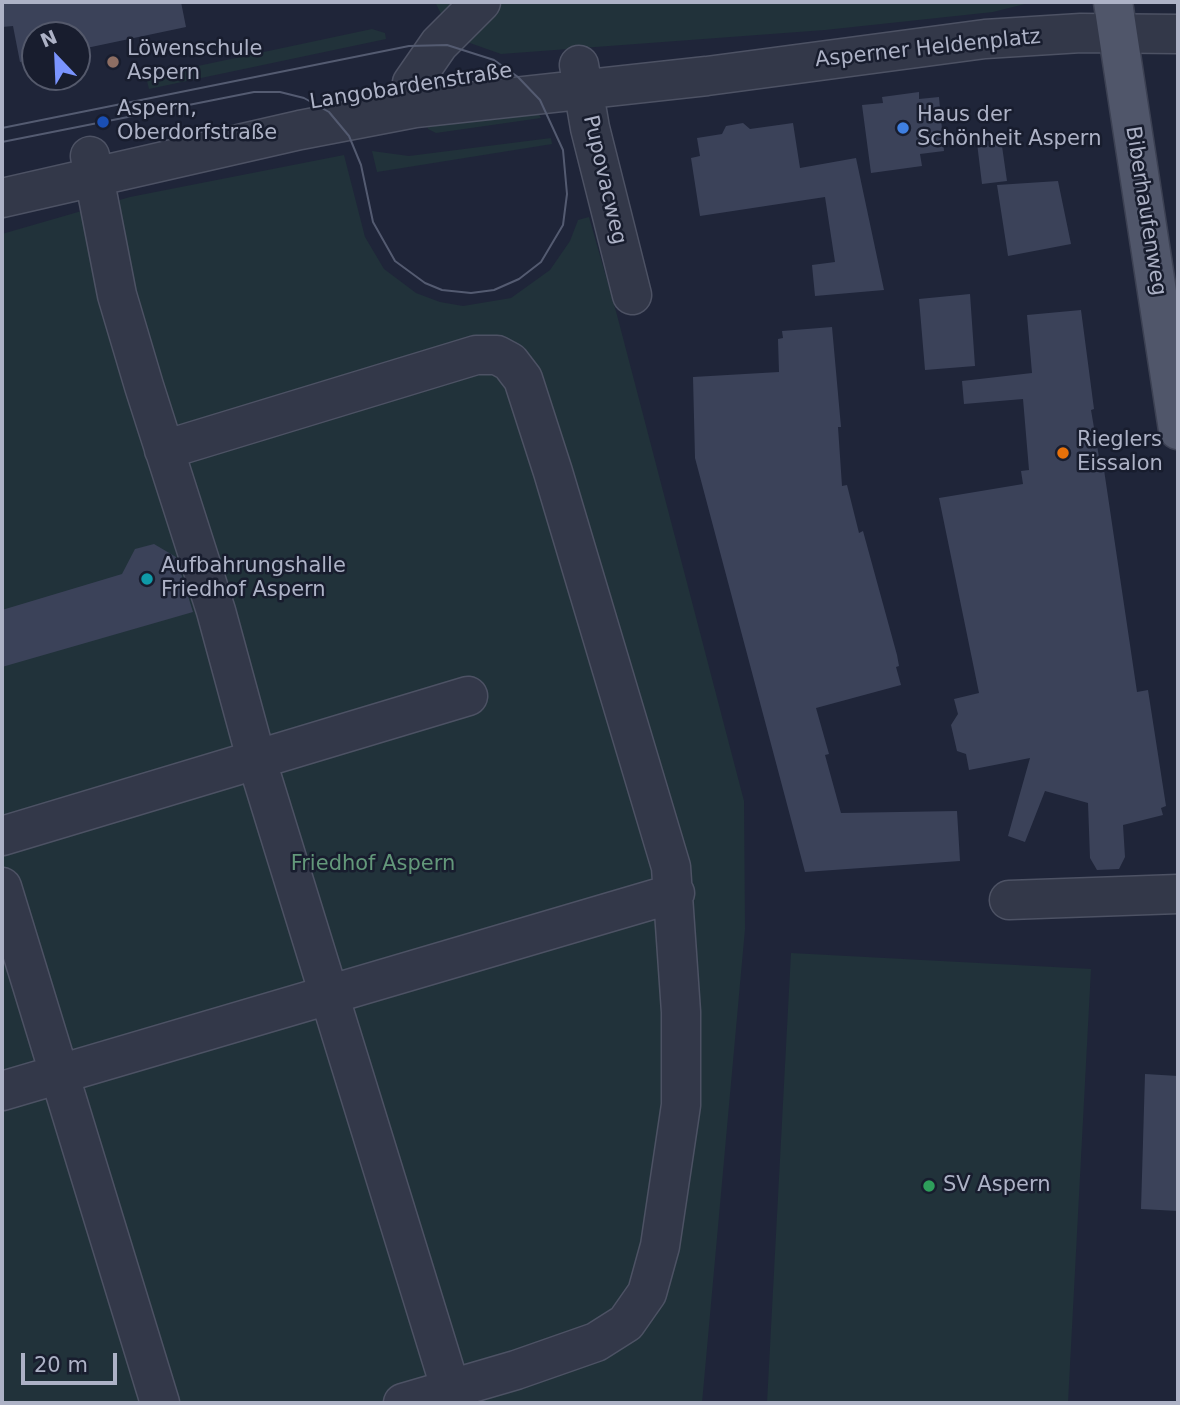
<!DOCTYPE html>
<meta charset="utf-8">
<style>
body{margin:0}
#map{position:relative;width:1180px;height:1405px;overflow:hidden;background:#1f2539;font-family:"DejaVu Sans",sans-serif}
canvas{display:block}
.frame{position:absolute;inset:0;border:4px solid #adb2c6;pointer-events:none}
.north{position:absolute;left:21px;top:21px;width:70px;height:70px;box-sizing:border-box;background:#181d2e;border:2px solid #54596b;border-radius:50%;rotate:337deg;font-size:19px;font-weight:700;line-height:28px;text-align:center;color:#adb2c6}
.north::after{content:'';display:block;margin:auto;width:24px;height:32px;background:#7a94fe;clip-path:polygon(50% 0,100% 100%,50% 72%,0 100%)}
.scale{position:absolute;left:21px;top:1353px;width:96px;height:32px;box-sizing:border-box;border:4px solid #adb2c6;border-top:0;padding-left:9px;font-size:21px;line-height:24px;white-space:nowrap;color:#adb2c6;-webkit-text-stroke:5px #181d2e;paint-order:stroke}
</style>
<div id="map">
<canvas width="1180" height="1405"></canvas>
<div class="frame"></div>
<div class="north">N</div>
<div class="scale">20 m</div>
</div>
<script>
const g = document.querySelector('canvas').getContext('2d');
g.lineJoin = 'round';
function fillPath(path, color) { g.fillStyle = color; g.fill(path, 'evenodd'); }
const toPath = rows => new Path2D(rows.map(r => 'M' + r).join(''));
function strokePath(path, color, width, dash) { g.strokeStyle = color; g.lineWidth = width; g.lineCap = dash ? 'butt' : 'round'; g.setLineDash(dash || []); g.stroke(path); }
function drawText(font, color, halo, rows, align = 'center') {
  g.font = font + ' "DejaVu Sans",sans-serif'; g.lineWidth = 5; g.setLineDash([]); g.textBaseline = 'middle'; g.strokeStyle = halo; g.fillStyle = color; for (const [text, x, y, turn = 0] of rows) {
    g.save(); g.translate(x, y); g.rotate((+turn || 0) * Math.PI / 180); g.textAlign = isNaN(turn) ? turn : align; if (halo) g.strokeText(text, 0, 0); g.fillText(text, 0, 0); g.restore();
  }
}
fillPath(toPath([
 [435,2,1033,2,993,12,825,30,501,54,453,37],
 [372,29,385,33,386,39,149,89,146,77],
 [535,107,541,118,436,133,428,129,426,123],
 [551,138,552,144,377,172,372,151,409,156],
 [344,155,365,237,384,269,416,293,440,302,463,306,511,298,550,270,570,241,578,220,589,217,617,315,744,801,745,929,702,1403,2,1403,2,234,130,197],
 [791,953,1091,969,1068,1403,767,1403]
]), '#21323a');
fillPath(toPath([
 [2,2,181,2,186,27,77,50,77,35,35,35,35,59,20,62,13,26,2,27],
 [919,92,919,99,939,97,944,151,920,154,922,166,871,173,862,105,883,103,882,97],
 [743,123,750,129,793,123,800,168,856,158,884,290,815,296,812,265,835,262,825,197,700,216,691,158,700,156,697,138,722,134,726,126],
 [1001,139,1007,181,982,184,977,143],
 [1058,181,1071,244,1008,256,997,185],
 [970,294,975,366,925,370,919,299],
 [1081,310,1094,409,1091,410,1100,463,1103,463,1137,692,1148,690,1166,806,1161,808,1163,815,1123,825,1125,857,1119,869,1097,870,1090,858,1088,803,1045,791,1025,842,1008,836,1030,758,969,770,966,754,957,751,951,725,958,714,954,699,979,693,939,498,1023,484,1021,471,1029,470,1023,399,964,404,962,381,1032,373,1027,315],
 [832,327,841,427,838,427,842,486,847,485,859,533,863,531,897,655,899,666,896,667,901,685,816,708,829,754,825,755,841,813,957,811,960,861,805,872,695,458,693,377,779,372,778,339,783,338,782,331],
 [154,544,176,557,193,612,2,667,2,610,122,574,135,549],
 [1145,1074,1178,1076,1178,1211,1141,1209]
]), '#3b4259');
const minor = toPath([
 [579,65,590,128,632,295],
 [415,108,412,83,439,44,481,2],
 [90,156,117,295,144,386,216,611,256,758,455,1403],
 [2,198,300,130,415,108,707,76,985,39,1081,33,1178,34],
 [164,450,476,355,497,355,510,362,523,379,553,472,671,867,681,1012,681,1105,660,1246,647,1293,626,1323,596,1342,516,1370,403,1403],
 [2,836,468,696],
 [2,887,160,1403],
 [1009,900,1178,894],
 [2,1091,675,893]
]);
const major = toPath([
 [1113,2,1178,430]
]);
strokePath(minor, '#4d5264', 41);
strokePath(major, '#3c4153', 41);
strokePath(minor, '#333849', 38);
strokePath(major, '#50566a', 38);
strokePath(toPath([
 [2,128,409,46,447,45,494,60,518,77,540,100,563,150,567,194,563,225,541,262,519,279,494,290,471,293,442,290,425,283,395,261,373,222,361,165,349,136,329,112,304,98,280,92,254,92,2,142]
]), '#545b71', 2);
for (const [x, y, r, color] of [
 [113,62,7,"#8d6e63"],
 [103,122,7,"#1a4fb4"],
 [903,128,7,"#3f7fe0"],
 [1063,453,7,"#e8710a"],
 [147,579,7,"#0f9aa8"],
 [929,1186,7,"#2e9e5b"]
]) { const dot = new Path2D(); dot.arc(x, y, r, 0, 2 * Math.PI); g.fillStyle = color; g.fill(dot); strokePath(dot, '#181d2e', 2.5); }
drawText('21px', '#adb2c6', '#181d2e', [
 ["Asperner Heldenplatz",928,49,-6],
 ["Langobardenstraße",411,87,-9],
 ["Pupovacweg",604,180,77],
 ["Biberhaufenweg",1145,211,81]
]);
drawText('21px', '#adb2c6', '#181d2e', [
 ["Löwenschule",127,50],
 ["Aspern",127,74],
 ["Aspern,",117,110],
 ["Oberdorfstraße",117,134],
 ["Haus der",917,116],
 ["Schönheit Aspern",917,140],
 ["Rieglers",1077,441],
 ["Eissalon",1077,465],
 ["Aufbahrungshalle",161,567],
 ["Friedhof Aspern",161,591],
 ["SV Aspern",943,1186]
], 'left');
drawText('21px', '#63987a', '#181d2e', [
 ["Friedhof Aspern",373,865]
]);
</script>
